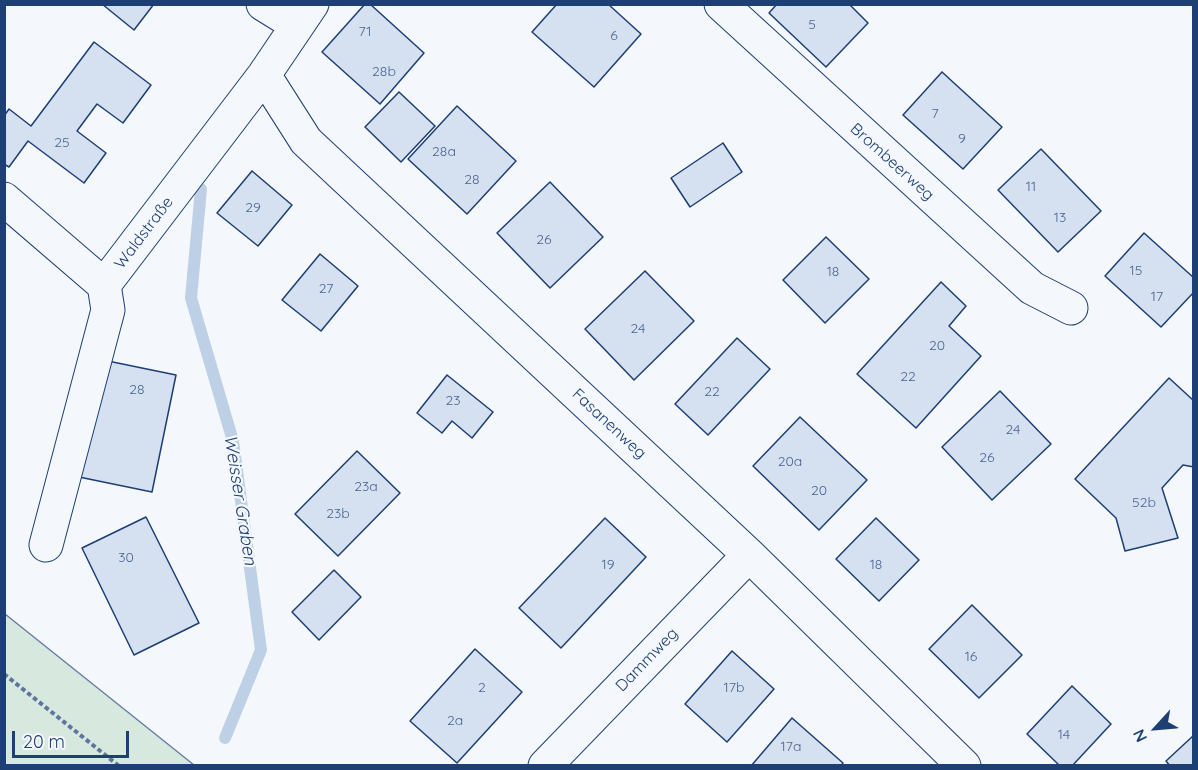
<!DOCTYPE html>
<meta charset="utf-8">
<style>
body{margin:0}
#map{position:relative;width:1198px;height:770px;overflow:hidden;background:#f4f7fb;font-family:Quicksand,sans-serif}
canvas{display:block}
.frame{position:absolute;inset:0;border:6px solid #1d3f73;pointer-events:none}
.north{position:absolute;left:1126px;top:698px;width:60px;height:60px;-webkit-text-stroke:4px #f4f7fb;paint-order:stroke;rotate:244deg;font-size:16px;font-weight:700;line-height:24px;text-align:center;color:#1d3f73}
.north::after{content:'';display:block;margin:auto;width:21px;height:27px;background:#1d3f73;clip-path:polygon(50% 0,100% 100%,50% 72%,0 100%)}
.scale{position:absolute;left:12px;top:731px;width:117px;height:27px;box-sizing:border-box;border:3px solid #1d3f73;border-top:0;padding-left:8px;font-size:18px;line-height:21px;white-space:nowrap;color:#1d3f73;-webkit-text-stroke:4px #f4f7fb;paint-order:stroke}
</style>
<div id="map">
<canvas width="1198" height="770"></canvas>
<div class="frame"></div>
<div class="north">N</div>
<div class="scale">20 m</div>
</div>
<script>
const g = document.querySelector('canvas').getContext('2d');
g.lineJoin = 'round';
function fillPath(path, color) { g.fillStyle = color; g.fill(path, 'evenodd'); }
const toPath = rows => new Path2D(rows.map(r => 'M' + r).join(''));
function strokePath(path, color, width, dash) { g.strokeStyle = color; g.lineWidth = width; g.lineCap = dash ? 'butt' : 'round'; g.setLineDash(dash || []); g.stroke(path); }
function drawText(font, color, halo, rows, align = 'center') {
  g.font = font + ' Quicksand,sans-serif'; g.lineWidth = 4.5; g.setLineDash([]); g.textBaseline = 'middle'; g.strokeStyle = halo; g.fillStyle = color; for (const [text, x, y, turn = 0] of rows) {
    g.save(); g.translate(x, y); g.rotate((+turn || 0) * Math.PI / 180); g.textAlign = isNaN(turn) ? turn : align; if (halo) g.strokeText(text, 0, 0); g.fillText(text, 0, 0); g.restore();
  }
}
const green = toPath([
 [5,614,194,765,5,765,5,614]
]);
fillPath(green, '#d7e8df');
strokePath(green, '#687fa3', 1.5);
strokePath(toPath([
 [201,189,191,298,233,441,261,650,225,738]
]), '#bed0e5', 12);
const building = toPath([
 [102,4,154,4,134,30,102,4],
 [365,4,370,4,424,53,380,104,322,52,365,4],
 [557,4,608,4,641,34,594,87,532,32,557,4],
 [777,4,849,4,868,23,826,67,769,13,777,4],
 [94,42,151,85,123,123,97,104,77,131,106,153,84,183,28,141,9,167,4,164,4,116,9,109,31,126,94,42],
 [942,72,1002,127,963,169,903,115,942,72],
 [399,92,435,126,401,162,365,127,399,92],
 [457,106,516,161,467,214,408,159,457,106],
 [723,143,742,172,690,207,671,178,723,143],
 [1041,149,1101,211,1058,252,998,190,1041,149],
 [252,171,292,205,258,246,217,213,252,171],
 [550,182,603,237,550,288,497,233,550,182],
 [1144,233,1194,278,1194,292,1161,327,1105,276,1144,233],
 [826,237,869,279,825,323,783,280,826,237],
 [320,254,358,286,321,331,282,300,320,254],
 [645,271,694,321,634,380,585,329,645,271],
 [941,282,966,306,949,326,981,356,916,428,857,374,941,282],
 [737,338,770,369,708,435,675,404,737,338],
 [103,360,176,375,152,492,79,477,103,360],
 [447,375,493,412,472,438,452,421,442,433,417,413,447,375],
 [1169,378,1194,401,1194,467,1183,465,1162,488,1178,538,1125,551,1116,518,1075,479,1169,378],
 [1000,391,1051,444,992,500,942,447,1000,391],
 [800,417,867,480,819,530,753,466,800,417],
 [357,451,400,493,338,556,295,514,357,451],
 [146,517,199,623,134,655,82,548,146,517],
 [605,518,646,557,561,648,519,608,605,518],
 [876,518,919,560,879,601,836,559,876,518],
 [334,570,361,597,319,640,292,612,334,570],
 [972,605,1022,655,979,698,929,649,972,605],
 [475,649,522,692,457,763,410,721,475,649],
 [732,651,774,689,727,742,685,704,732,651],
 [1072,686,1111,724,1072,766,1060,766,1027,734,1072,686],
 [792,718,843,763,841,766,751,766,792,718],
 [1194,735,1194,766,1170,766,1166,761,1194,735]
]);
fillPath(building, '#d5e0f0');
strokePath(building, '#1d3f73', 1.5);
const minor = toPath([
 [263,4,297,25],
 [721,4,1032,288,1071,308],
 [264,75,306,141,749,555,964,766],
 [4,199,104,285],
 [104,285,264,75,312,4],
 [46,545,108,310,104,285],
 [545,766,749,555]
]);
strokePath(minor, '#1d3f73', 35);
strokePath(toPath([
 [4,674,119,766]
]), '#5e769c', 4, [4.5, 3]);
strokePath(minor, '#f4f7fb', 33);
drawText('14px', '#4b6792', null, [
 ["5",812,25],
 ["71",365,32],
 ["6",614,36],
 ["28b",384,72],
 ["7",935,114],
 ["9",962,139],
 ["25",62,143],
 ["28a",444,152],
 ["28",472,180],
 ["11",1031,187],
 ["29",253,208],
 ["13",1060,218],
 ["26",544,240],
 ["15",1136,271],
 ["18",833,272],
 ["27",326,289],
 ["17",1157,297],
 ["24",638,329],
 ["20",937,346],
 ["22",908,377],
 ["28",137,390],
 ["22",712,392],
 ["23",453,401],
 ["24",1013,430],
 ["26",987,458],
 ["20a",790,462],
 ["23a",366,487],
 ["20",819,491],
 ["52b",1144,503],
 ["23b",338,514],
 ["30",126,558],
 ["19",608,565],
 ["18",876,565],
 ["16",971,657],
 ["2",482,688],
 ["17b",734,688],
 ["2a",455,721],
 ["14",1064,735],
 ["17a",791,747]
]);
drawText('16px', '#1d3f73', '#f4f7fb', [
 ["Brombeerweg",892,162,42],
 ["Waldstraße",144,233,-53],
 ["Fasanenweg",609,424,43],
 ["Dammweg",647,660,-46]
]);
drawText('italic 18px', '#1d3f73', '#f4f7fb', [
 ["Weisser Graben",240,500,81]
]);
</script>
